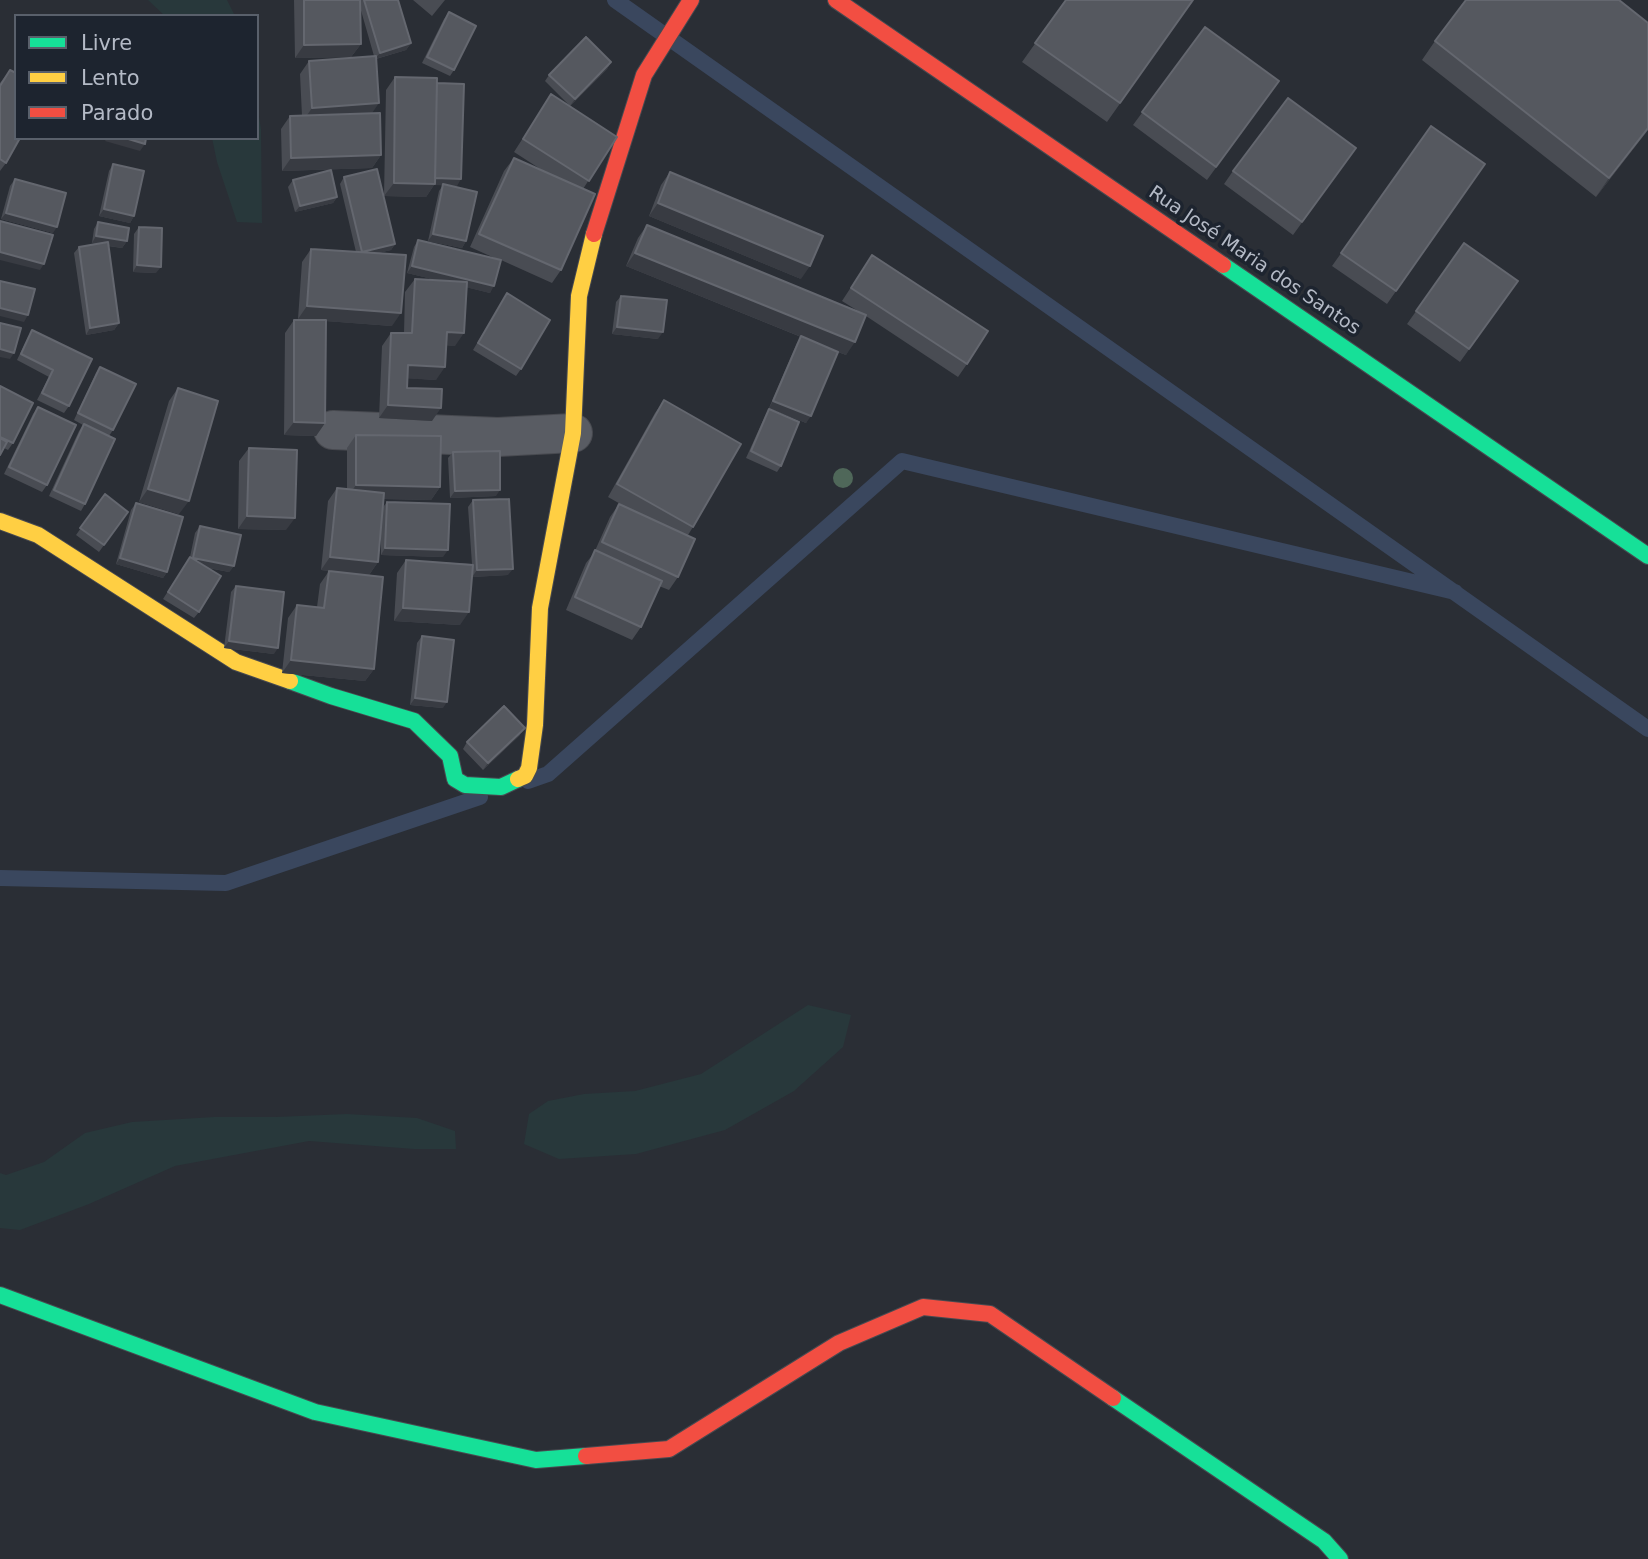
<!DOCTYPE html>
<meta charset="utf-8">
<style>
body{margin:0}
#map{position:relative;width:1648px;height:1559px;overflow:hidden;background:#2a2e35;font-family:"DejaVu Sans",sans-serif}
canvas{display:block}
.legend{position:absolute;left:14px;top:14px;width:245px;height:126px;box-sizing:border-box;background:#1d242f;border:2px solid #59606b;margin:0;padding:9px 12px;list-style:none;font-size:21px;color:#b4bac6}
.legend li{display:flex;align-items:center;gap:14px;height:35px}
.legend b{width:35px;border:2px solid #59606b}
</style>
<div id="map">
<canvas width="1648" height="1559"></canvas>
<ul class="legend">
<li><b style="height:9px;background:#16e098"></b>Livre</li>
<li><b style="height:9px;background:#ffcf43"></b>Lento</li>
<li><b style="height:9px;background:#f24e42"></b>Parado</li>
</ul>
</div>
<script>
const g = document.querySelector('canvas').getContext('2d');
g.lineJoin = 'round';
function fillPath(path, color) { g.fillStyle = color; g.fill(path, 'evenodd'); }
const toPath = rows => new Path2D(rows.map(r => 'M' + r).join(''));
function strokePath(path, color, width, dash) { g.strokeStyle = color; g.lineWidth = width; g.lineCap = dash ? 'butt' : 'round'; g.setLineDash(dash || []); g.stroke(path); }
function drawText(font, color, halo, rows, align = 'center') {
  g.font = font + ' "DejaVu Sans",sans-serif'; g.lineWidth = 7; g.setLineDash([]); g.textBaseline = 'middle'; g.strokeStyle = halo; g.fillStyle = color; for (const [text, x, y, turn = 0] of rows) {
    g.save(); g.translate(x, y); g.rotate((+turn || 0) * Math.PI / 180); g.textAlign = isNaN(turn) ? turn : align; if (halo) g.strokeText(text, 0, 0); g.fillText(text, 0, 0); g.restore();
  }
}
fillPath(toPath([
 [148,0,227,0,235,16,165,16],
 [257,104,261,129,262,223,237,222,217,162,212,138,257,138],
 [808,1005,851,1015,843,1047,794,1091,725,1130,636,1154,559,1159,524,1144,529,1114,548,1101,584,1094,635,1091,701,1074],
 [347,1114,417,1118,455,1131,456,1149,414,1149,309,1141,175,1166,89,1204,20,1230,0,1228,0,1173,6,1175,44,1162,85,1133,132,1122,214,1117,276,1117]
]), '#28383b');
strokePath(toPath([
 [615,0,1648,729],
 [528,781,548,774,902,461,1455,592],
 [0,878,226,883,480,797]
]), '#3a475e', 16);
const street = toPath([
 [333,430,498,437,573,433]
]);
const fast = toPath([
 [1223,265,1648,556],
 [290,681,331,696,414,721,450,756,455,779,465,785,501,787,518,779],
 [0,1295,315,1412,536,1460,586,1456],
 [1113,1398,1324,1541,1340,1559]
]);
const slow = toPath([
 [0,521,38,535,236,662,290,681],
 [518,779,525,776,529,768,535,725,540,608,573,433,579,296,594,234]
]);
const jam = toPath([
 [836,0,1223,265],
 [594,234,644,75,691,0],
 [586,1456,669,1449,839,1343,923,1307,990,1314,1113,1398]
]);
strokePath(street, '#484a50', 40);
strokePath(fast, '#484a50', 18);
strokePath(slow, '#484a50', 18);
strokePath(jam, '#484a50', 18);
strokePath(street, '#595c63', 38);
strokePath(fast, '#16e098', 16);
strokePath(slow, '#ffcf43', 16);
strokePath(jam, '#f24e42', 16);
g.fillStyle = '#4f6759';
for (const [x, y] of [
 [843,478]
]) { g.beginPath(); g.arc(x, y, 10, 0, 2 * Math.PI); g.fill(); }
fillPath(toPath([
 [294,0,398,0,411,43,406,50,376,59,372,114,381,155,372,168,282,171,281,129,290,116,302,116,300,74,309,61,374,56,360,7,361,44,351,57,295,58],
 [413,0,445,0,432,16],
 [1066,0,1193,0,1107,122,1022,62],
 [449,12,454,70,450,76,422,63,444,19],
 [1205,27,1279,81,1207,180,1133,125],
 [1435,41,1648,130,1596,197,1422,60],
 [611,62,607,69,570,106,545,81,549,75],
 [10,70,6,163,0,171,0,83],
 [395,77,437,84,457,186,448,185,466,241,462,248,428,241,439,191,443,185,434,185,426,197,384,196,386,90],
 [551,94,617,137,583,189,561,270,552,283,501,260,490,293,466,287,455,346,446,345,436,380,407,378,407,388,432,421,379,418,382,346,391,333,404,333,405,292,415,279,437,280,407,273,414,247,418,240,499,260,470,247,504,171,514,158,545,172,514,152],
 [1431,126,1485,164,1387,304,1332,266],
 [1356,148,1293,235,1224,184,1233,171],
 [113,164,134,216,130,223,99,216,109,171],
 [670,172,801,279,649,216,661,185],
 [344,177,395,244,391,250,378,253,392,326,326,321,325,423,316,436,284,435,285,333,294,320,318,320,298,319,302,262,311,249,356,252,340,184],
 [15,179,53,233,1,219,10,186],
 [293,180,337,197,333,203,295,212,288,187],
 [98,222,127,241,122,248,108,246,119,323,114,330,86,335,74,253,79,247,97,244,92,243,94,229],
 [647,225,858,311,842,301,872,255,967,364,958,377,866,316,846,355,838,352,806,423,769,408,797,343,801,337,626,266,638,238],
 [139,227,156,273,133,272,134,234],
 [1464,243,1518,281,1460,362,1407,324],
 [507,293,521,369,516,376,473,350],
 [621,296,658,339,612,334,616,302],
 [32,330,92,359,69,406,64,413,37,400,49,377,17,360,28,337],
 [100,367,113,430,109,436,85,504,81,511,49,496,79,431,83,425,74,420,96,373],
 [0,386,13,443,8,450,4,448],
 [178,388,179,514,139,502,169,401],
 [664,400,693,527,688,535,678,577,669,590,659,586,641,627,632,640,566,610,586,563,594,553,610,517,619,504,624,506,608,497,655,413],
 [38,407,47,485,42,492,4,474,33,414],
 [769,409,781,466,777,472,746,458,765,416],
 [356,435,440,487,431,500,384,499,383,507,387,502,443,557,381,555,381,526,378,562,369,575,321,570,328,501,337,488,347,489,347,448],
 [249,448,286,530,238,529,239,461],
 [453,452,496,496,450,498,448,458],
 [105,494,128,512,99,552,76,535],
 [473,500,508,575,472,577,460,625,394,621,397,573,406,560,472,564,468,507],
 [136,503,167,572,163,578,116,564,131,510],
 [200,526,234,566,229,572,208,568,199,612,194,618,163,599,190,557,195,533],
 [329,571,374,669,365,681,282,673,288,618,297,605,317,607,320,584],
 [236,586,274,654,224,648,231,592],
 [422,636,443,708,410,705,417,643],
 [520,735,483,770,463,749,467,742]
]), '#494c53');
fillPath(toPath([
 [411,43,406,50,375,59,380,53],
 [361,44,351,57,295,58,304,45],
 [611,62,607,69,570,106,575,99],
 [379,103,370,116,303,121,312,108],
 [1648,128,1648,130,1596,197,1609,178],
 [107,138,125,138,145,144,140,151,105,141],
 [381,155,372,168,282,171,291,158],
 [433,178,461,179,457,186,434,185,426,197,384,196,394,183],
 [337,197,333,203,295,212,300,206],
 [658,203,810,266,801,279,649,216],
 [104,209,134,216,130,223,99,216],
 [6,213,57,227,53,233,1,219],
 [433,234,466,241,462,248,428,241],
 [96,236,127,241,122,248,92,243],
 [395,244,391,250,358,258,362,252],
 [0,252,44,264,40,270,0,260],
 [635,253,855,342,846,355,626,266],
 [137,265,161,267,156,273,133,272],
 [412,266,494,286,490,293,407,273],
 [307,306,401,313,392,326,298,319],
 [0,308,28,315,24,322,0,316],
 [119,323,114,330,86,335,90,328],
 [617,327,663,332,658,339,612,334],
 [447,332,464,333,455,346,438,345],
 [0,349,14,353,10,359,0,357],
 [408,365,445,367,436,380,399,378],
 [773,401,811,416,806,423,769,408],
 [388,405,441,408,432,421,379,418],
 [294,422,325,423,316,436,284,435],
 [356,485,440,487,431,500,347,498],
 [148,489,189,501,179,514,139,502],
 [500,490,496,496,450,498,455,491],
 [247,516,295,518,286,530,238,529],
 [385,548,448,550,443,557,381,555],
 [330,557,378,562,369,575,321,570],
 [120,558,167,572,163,578,116,564],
 [193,558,234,566,229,572,189,564],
 [513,569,508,575,472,577,477,570],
 [403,608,469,612,460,625,394,621],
 [229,641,278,648,274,654,224,648],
 [291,660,374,669,365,681,282,673],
 [415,698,447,702,443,708,410,705],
 [525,728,520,735,483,770,488,763]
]), '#383b42');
const building = toPath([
 [304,0,360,0,361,44,304,45,304,0],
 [364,0,398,0,411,43,380,53,364,0],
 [1066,0,1193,0,1120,103,1035,43,1066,0],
 [1466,0,1619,0,1648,23,1648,128,1609,178,1435,41,1466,0],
 [449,12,476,26,454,70,427,57,449,12],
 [1205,27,1279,81,1216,167,1142,112,1205,27],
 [586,37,611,62,575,99,549,75,586,37],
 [376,56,379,103,312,108,309,61,376,56],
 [10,70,16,73,16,138,20,138,6,163,0,159,0,86,10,70],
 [395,77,437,78,435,184,394,183,395,77],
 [437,83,464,84,461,179,435,178,437,83],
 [551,94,617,137,589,181,523,139,551,94],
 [1288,98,1356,148,1302,222,1233,171,1288,98],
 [380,113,381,155,291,158,290,116,380,113],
 [1431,126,1485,164,1396,291,1341,253,1431,126],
 [125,138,146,138,145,144,125,138],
 [514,158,595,194,561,270,479,234,514,158],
 [113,164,144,171,134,216,104,209,113,164],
 [377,169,395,244,362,252,344,177,377,169],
 [331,170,337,197,300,206,293,180,331,170],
 [670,172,823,236,810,266,658,203,670,172],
 [15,179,66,193,57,227,6,213,15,179],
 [443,184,477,192,466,241,433,234,443,184],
 [0,221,53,235,44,264,0,252,0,221],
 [98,222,129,228,127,241,96,236,98,222],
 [647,225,866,315,855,342,635,253,647,225],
 [139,227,162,228,161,267,137,265,139,227],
 [418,240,501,260,494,286,412,266,418,240],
 [108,242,119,323,90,328,79,247,108,242],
 [1464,243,1518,281,1469,349,1416,311,1464,243],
 [311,249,406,255,401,313,307,306,311,249],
 [872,255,988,331,967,364,851,288,872,255],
 [415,279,467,282,464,333,447,332,445,367,408,365,407,388,442,389,441,408,388,405,391,333,412,333,415,279],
 [0,281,35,289,28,315,0,308,0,281],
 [507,293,550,320,521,369,478,343,507,293],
 [621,296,667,300,663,332,617,327,621,296],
 [294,320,326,320,325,423,294,422,294,320],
 [0,323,21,328,14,353,0,349,0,323],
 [32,330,92,359,69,406,42,393,53,370,21,354,32,330],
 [801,336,838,352,811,416,773,401,801,336],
 [100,367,136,384,113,430,78,413,100,367],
 [0,386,33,403,13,443,0,437,0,386],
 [178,388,218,401,189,501,148,489,178,388],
 [664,400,741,444,693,527,617,484,664,400],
 [38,407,76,425,47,485,9,467,38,407],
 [769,409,799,422,781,466,751,451,769,409],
 [84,424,115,439,85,504,54,490,84,424],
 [356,435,441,436,440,487,356,485,356,435],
 [0,438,7,442,0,455,0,438],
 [249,448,297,450,295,518,247,516,249,448],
 [500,451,500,490,455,491,453,452,500,451],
 [337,488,384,493,378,562,330,557,337,488],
 [105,494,128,512,104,545,80,528,105,494],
 [509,499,513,569,477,570,473,500,509,499],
 [387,502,450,504,448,550,385,548,387,502],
 [136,503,183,517,167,572,120,558,136,503],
 [619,504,695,539,678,577,602,542,619,504],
 [200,526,241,535,234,566,193,558,200,526],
 [595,550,662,581,641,627,575,597,595,550],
 [190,557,221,576,199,612,168,592,190,557],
 [406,560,473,565,469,612,403,608,406,560],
 [329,571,383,577,374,669,291,660,297,605,324,608,329,571],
 [236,586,284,592,278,648,229,641,236,586],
 [422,636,454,640,447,702,415,698,422,636],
 [504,706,525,728,488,763,467,742,504,706]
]);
fillPath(building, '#55585f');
strokePath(building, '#64676f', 2);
drawText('19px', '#b4bac6', '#1d242f', [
 ["Rua José Maria dos Santos",1254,261,34]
]);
</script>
